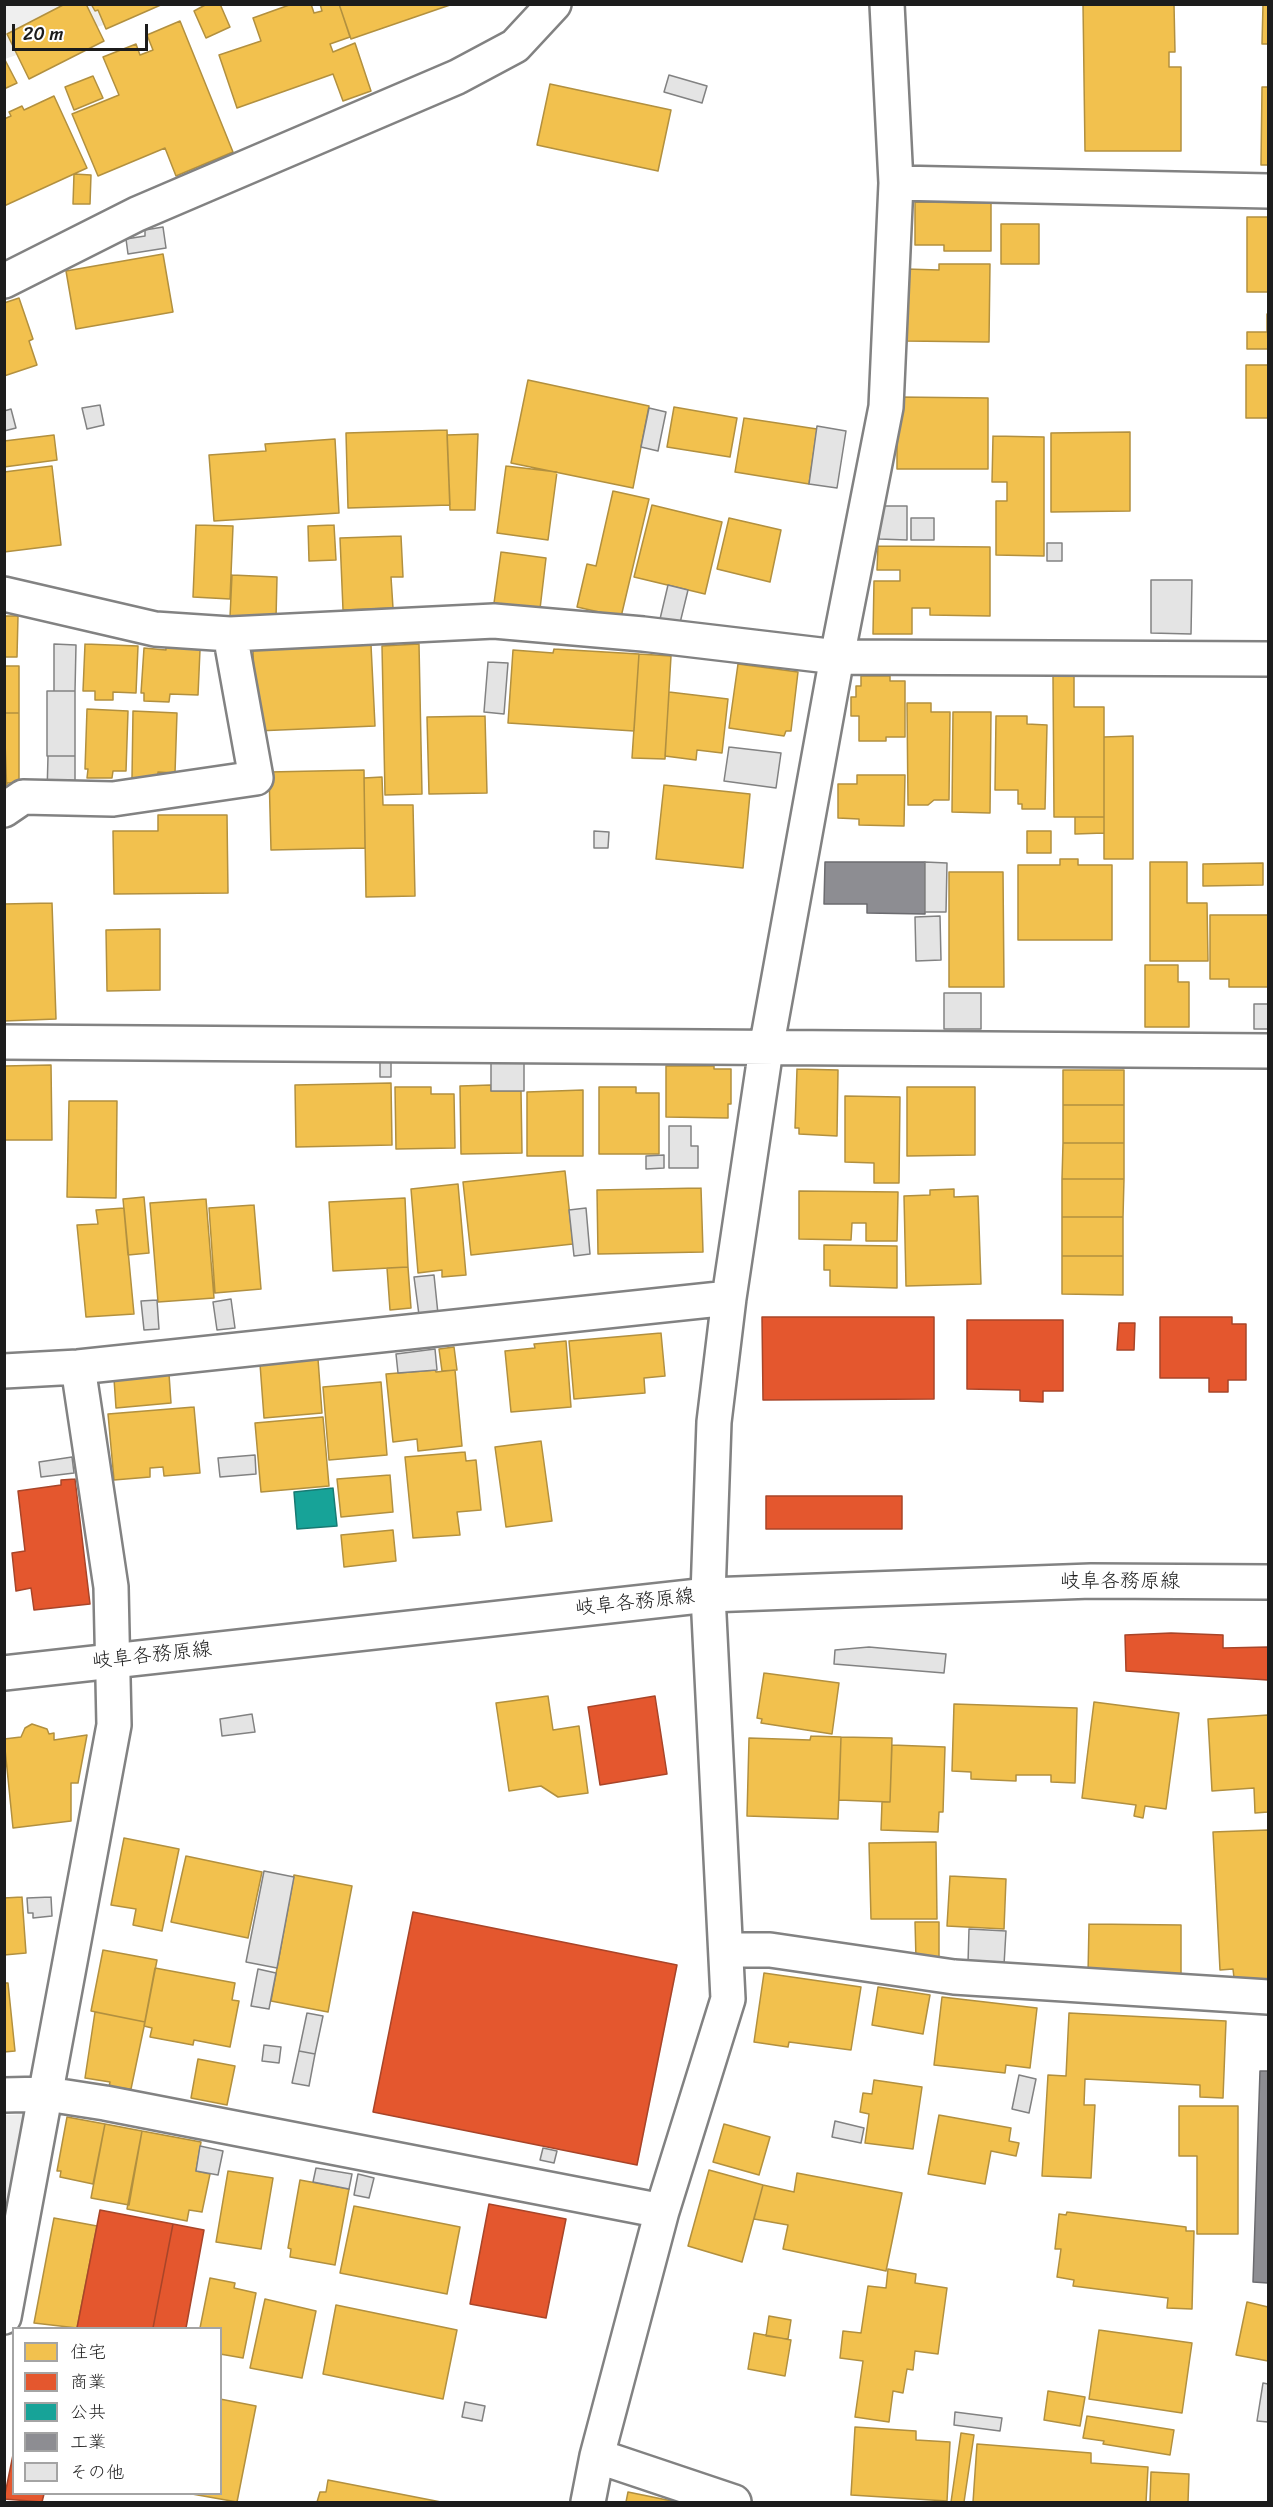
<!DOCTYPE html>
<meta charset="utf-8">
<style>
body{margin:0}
#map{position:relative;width:1273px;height:2507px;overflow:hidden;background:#fff;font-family:Sriracha,"Klee One",sans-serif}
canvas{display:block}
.frame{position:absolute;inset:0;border:6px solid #1c1c1c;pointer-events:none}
.legend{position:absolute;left:12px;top:2327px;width:210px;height:168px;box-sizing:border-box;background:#fff;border:2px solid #a4a4a4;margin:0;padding:8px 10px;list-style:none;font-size:18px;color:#1c1c1c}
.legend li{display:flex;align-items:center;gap:12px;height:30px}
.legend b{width:30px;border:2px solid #a4a4a4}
.scale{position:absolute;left:12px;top:24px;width:136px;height:27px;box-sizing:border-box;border:3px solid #1c1c1c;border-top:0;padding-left:8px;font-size:18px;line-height:21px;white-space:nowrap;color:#1c1c1c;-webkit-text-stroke:4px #fff;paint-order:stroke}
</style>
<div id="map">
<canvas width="1273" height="2507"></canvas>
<div class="frame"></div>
<ul class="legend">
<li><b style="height:16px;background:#f2c14e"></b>住宅</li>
<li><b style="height:16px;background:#e4572e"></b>商業</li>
<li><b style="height:16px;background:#17a398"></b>公共</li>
<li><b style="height:16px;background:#8d8d92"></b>工業</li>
<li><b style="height:16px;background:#e4e4e4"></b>その他</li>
</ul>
<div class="scale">20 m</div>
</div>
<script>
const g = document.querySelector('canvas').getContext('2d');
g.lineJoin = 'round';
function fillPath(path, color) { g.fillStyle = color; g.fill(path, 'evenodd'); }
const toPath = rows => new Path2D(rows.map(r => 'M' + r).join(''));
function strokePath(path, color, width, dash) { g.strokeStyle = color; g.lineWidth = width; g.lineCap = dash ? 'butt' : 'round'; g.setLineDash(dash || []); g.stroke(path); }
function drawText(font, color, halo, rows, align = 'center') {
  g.font = font + ' Sriracha,"Klee One",sans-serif'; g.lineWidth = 6; g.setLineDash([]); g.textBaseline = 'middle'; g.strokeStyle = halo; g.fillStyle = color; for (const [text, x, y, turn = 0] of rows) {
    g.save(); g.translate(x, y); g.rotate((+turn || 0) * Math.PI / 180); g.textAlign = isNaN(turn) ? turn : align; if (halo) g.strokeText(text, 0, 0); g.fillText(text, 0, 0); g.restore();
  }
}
fillPath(toPath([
 [25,2114,5,2210,5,2115]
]), '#eee');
fillPath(toPath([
 [5,4,161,5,5,59]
]), '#efefef');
const homes = toPath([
 [65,4,86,4,104,41,29,79,7,34,65,4],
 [91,4,163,4,106,29,98,10,95,11,91,4],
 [207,4,220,4,230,27,206,38,194,11,207,4],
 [292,4,311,4,314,13,322,11,320,4,339,4,350,37,330,44,333,52,355,43,371,91,343,101,333,74,237,108,219,55,261,41,253,18,292,4],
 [339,4,450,4,450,5,351,39,339,4],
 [1083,4,1174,4,1175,52,1169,52,1169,67,1181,67,1181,151,1085,151,1083,4],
 [1263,4,1268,4,1268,44,1262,44,1263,4],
 [180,21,233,152,176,176,165,148,98,176,72,114,119,95,103,57,136,44,140,55,153,50,147,35,180,21],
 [4,58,17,83,4,89,4,58],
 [93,76,103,98,74,110,65,87,93,76],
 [550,84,671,110,658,171,537,145,550,84],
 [1262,87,1268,87,1268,165,1261,165,1262,87],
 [54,96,87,168,4,206,4,119,11,116,9,112,22,106,24,110,54,96],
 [74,174,91,175,90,204,73,204,74,174],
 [915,202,991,203,991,251,944,251,944,245,915,245,915,202],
 [1247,217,1268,217,1268,292,1247,292,1247,217],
 [1001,224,1039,224,1039,264,1001,264,1001,224],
 [163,254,173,312,76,329,66,271,163,254],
 [939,264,990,264,989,342,905,341,906,269,939,270,939,264],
 [19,298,33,339,29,341,37,365,4,376,4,303,19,298],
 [1267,314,1268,349,1247,349,1247,332,1267,332,1267,314],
 [1246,365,1268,365,1268,418,1246,418,1246,365],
 [528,380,649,406,633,488,511,463,528,380],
 [897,397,988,398,988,469,897,469,897,397],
 [674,407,737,418,730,457,667,447,674,407],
 [744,418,817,429,809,484,735,472,744,418],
 [447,430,450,505,348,508,346,433,447,430],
 [1130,432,1130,511,1051,512,1051,433,1130,432],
 [478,434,475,510,450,510,447,435,478,434],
 [54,435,57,460,4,467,4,441,54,435],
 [993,436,1044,437,1044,556,996,555,996,501,1007,501,1007,482,992,482,993,436],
 [335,439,339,513,214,521,209,455,266,451,265,444,335,439],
 [52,466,61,545,4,552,4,472,52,466],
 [506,466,557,472,548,540,497,533,506,466],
 [613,491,649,499,621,617,577,607,587,564,596,566,613,491],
 [652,505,722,522,705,594,634,577,652,505],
 [729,518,781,530,770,582,717,569,729,518],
 [196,525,233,526,230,599,193,597,196,525],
 [334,525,336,560,309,561,308,526,334,525],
 [401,536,403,577,391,577,393,608,343,610,340,538,401,536],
 [878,546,990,547,990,616,930,615,930,608,912,608,912,634,873,634,874,581,900,581,900,570,877,570,878,546],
 [501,552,546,558,540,609,494,603,501,552],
 [232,575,277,577,276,619,230,617,232,575],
 [4,616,18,616,17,657,4,657,4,616],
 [85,644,138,646,136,693,113,692,113,700,95,700,95,691,83,691,85,644],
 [419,644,422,794,385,795,382,646,419,644],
 [166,645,200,650,198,695,170,694,169,702,144,701,144,693,141,693,144,648,166,650,166,645],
 [371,645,375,726,256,731,253,650,371,645],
 [554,649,639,654,634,731,508,723,513,650,553,653,554,649],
 [639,654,671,656,665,759,632,758,639,654],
 [738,664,798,672,791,731,786,731,784,736,729,728,738,664],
 [4,666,19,666,19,713,4,713,4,666],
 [861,676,890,676,890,681,905,681,905,737,886,737,886,741,859,741,859,716,851,716,851,697,856,697,856,686,861,686,861,676],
 [1053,676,1074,676,1074,707,1104,707,1104,817,1054,817,1053,676],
 [669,692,728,699,722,753,697,750,696,760,665,756,669,692],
 [907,703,931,703,931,712,950,712,949,800,934,800,928,805,908,805,907,703],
 [87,709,128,711,126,771,113,771,112,778,87,778,88,769,85,769,87,709],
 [133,711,177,713,175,773,158,772,158,780,132,778,133,711],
 [953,712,991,712,990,813,952,812,953,712],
 [4,713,19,713,19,783,7,783,7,797,4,713],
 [485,716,487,793,429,794,427,717,485,716],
 [996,716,1027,716,1027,724,1047,725,1045,809,1022,809,1022,804,1018,804,1018,790,995,790,996,716],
 [1133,736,1133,859,1104,859,1104,737,1133,736],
 [364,770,365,848,271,850,269,772,364,770],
 [857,775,905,775,904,826,859,825,859,819,838,818,838,784,857,784,857,775],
 [382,777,383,805,413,805,415,896,366,897,364,778,382,777],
 [664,785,750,794,743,868,656,859,664,785],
 [158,815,227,815,228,893,114,894,113,831,158,831,158,815],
 [1075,817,1104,817,1104,833,1075,834,1075,817],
 [1027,831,1051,831,1051,853,1027,853,1027,831],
 [1060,859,1078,859,1078,865,1112,865,1112,940,1018,940,1018,865,1060,865,1060,859],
 [1150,862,1187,862,1187,903,1207,903,1208,961,1150,961,1150,862],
 [1263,863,1263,885,1203,886,1203,864,1263,863],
 [949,872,1003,872,1004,987,949,987,949,872],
 [52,903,56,1019,4,1021,4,904,52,903],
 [1210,915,1268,915,1268,987,1229,987,1229,979,1210,979,1210,915],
 [160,929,160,990,107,991,106,930,160,929],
 [1145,965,1178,965,1178,982,1189,982,1189,1027,1145,1027,1145,965],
 [51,1065,52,1140,4,1140,4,1066,51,1065],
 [666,1066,714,1066,714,1069,731,1069,731,1104,728,1104,728,1118,666,1117,666,1066],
 [797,1069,838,1070,837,1136,799,1134,799,1128,795,1128,797,1069],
 [1063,1070,1124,1070,1124,1105,1063,1105,1063,1070],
 [391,1083,392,1145,296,1147,295,1085,391,1083],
 [491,1085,491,1091,521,1091,522,1153,461,1154,460,1086,491,1085],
 [395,1087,431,1087,431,1094,454,1094,455,1148,396,1149,395,1087],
 [599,1087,636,1087,636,1093,659,1093,659,1154,599,1154,599,1087],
 [907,1087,975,1087,975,1155,907,1156,907,1087],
 [583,1090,583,1156,527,1156,527,1092,583,1090],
 [845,1096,900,1097,899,1183,874,1183,874,1163,845,1162,845,1096],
 [69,1101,117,1101,116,1198,67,1197,69,1101],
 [1063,1105,1124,1105,1124,1143,1063,1143,1063,1105],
 [1063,1143,1124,1143,1124,1179,1062,1179,1063,1143],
 [565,1171,573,1244,471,1255,463,1182,565,1171],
 [1062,1179,1124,1179,1123,1217,1062,1217,1062,1179],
 [458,1184,466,1275,442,1277,442,1270,418,1273,411,1189,458,1184],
 [701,1188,703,1252,598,1254,597,1190,701,1188],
 [954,1189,954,1197,978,1196,981,1284,906,1286,904,1196,930,1195,930,1190,954,1189],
 [799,1191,898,1192,897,1241,866,1241,866,1223,852,1223,851,1240,799,1239,799,1191],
 [144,1197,149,1253,128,1255,123,1199,144,1197],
 [405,1198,408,1267,333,1271,329,1202,405,1198],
 [206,1199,214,1298,158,1302,150,1203,206,1199],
 [254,1205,261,1289,215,1293,209,1208,254,1205],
 [124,1208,134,1314,86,1317,77,1225,98,1224,96,1210,124,1208],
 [1062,1217,1123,1217,1123,1256,1062,1256,1062,1217],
 [824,1245,897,1246,897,1288,830,1286,830,1270,824,1270,824,1245],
 [1062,1256,1123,1256,1123,1295,1062,1294,1062,1256],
 [408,1267,411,1308,390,1310,387,1268,408,1267],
 [661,1333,665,1376,644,1378,645,1393,574,1399,569,1341,661,1333],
 [566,1341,571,1407,511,1412,505,1351,535,1348,534,1344,566,1341],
 [454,1347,457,1370,442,1371,439,1349,454,1347],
 [318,1359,322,1413,264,1418,260,1364,318,1359],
 [435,1370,436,1372,455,1370,462,1446,418,1451,417,1439,393,1442,386,1374,435,1370],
 [169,1374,171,1403,116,1408,114,1379,169,1374],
 [381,1382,387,1455,329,1460,323,1387,381,1382],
 [194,1407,200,1473,164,1476,163,1467,150,1468,150,1477,114,1480,108,1414,194,1407],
 [323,1417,329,1486,261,1492,255,1423,323,1417],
 [541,1441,552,1521,506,1527,495,1447,541,1441],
 [465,1452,466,1461,476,1460,481,1510,457,1512,460,1535,413,1538,405,1457,465,1452],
 [390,1475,393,1512,341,1517,337,1479,390,1475],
 [393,1530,396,1561,344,1567,341,1535,393,1530],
 [764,1673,839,1683,832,1734,761,1723,762,1719,757,1718,764,1673],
 [548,1696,553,1730,579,1726,588,1793,558,1797,541,1786,509,1791,496,1703,548,1696],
 [1094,1702,1179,1713,1166,1809,1145,1806,1143,1818,1134,1816,1136,1805,1082,1798,1094,1702],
 [954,1704,1077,1708,1075,1783,1051,1782,1051,1775,1016,1775,1016,1781,971,1779,971,1772,952,1771,954,1704],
 [1268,1715,1268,1812,1255,1813,1254,1788,1212,1791,1208,1719,1268,1715],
 [32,1724,47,1729,49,1734,54,1733,54,1740,87,1735,78,1783,71,1783,71,1821,13,1828,4,1739,21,1737,25,1728,32,1724],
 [811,1736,841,1737,838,1819,747,1816,749,1738,810,1740,811,1736],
 [841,1737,892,1738,890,1802,839,1800,841,1737],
 [892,1745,945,1747,943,1812,939,1812,938,1832,881,1830,882,1802,890,1802,892,1745],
 [1268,1830,1268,1979,1234,1978,1233,1969,1220,1970,1213,1832,1268,1830],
 [124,1838,179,1849,162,1931,133,1925,136,1909,111,1905,124,1838],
 [936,1842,937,1919,871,1919,869,1843,936,1842],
 [186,1856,262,1872,248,1938,171,1922,186,1856],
 [294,1875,352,1886,328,2012,271,2001,294,1875],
 [950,1876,1006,1879,1004,1929,947,1926,950,1876],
 [22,1897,26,1953,4,1955,4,1898,22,1897],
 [915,1922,939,1922,939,1958,916,1959,915,1922],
 [1089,1924,1181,1925,1181,1975,1088,1974,1089,1924],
 [103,1950,157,1960,145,2022,91,2011,103,1950],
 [155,1968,235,1983,232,2000,239,2001,230,2047,194,2040,193,2045,150,2037,152,2028,144,2026,155,1968],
 [764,1973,861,1987,851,2050,789,2042,788,2047,754,2042,764,1973],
 [4,1983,8,1983,15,2051,4,2052,4,1983],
 [878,1987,930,1995,923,2034,872,2025,878,1987],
 [942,1997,1037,2008,1030,2068,1006,2065,1005,2073,934,2065,942,1997],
 [95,2012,145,2022,131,2089,109,2087,110,2082,85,2078,95,2012],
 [1069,2013,1226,2021,1223,2098,1200,2097,1200,2085,1085,2079,1084,2105,1095,2105,1091,2178,1042,2176,1048,2075,1066,2076,1069,2013],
 [198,2059,235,2066,227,2105,191,2098,198,2059],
 [874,2080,922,2087,913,2149,865,2143,869,2114,860,2112,863,2093,872,2094,874,2080],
 [1179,2106,1238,2106,1238,2234,1197,2234,1197,2156,1179,2156,1179,2106],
 [939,2115,1011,2128,1009,2141,1019,2143,1016,2156,991,2151,985,2184,928,2174,939,2115],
 [67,2117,105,2124,93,2184,60,2177,61,2171,57,2171,67,2117],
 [105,2124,142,2131,129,2205,91,2198,105,2124],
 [724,2124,770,2137,759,2175,713,2162,724,2124],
 [142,2131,201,2142,196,2171,210,2174,202,2212,189,2210,187,2221,127,2209,142,2131],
 [709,2170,763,2185,742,2262,688,2246,709,2170],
 [228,2171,273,2178,261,2249,216,2242,228,2171],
 [797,2173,902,2193,886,2271,783,2249,788,2225,754,2219,763,2185,794,2192,797,2173],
 [300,2180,349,2189,335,2265,290,2257,291,2249,288,2248,300,2180],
 [354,2206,460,2227,447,2294,340,2273,354,2206],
 [1067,2212,1186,2227,1186,2231,1194,2231,1192,2309,1167,2308,1168,2298,1073,2286,1074,2280,1057,2277,1061,2249,1055,2249,1059,2214,1066,2215,1067,2212],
 [54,2218,97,2226,77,2328,34,2323,54,2218],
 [888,2269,916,2274,915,2283,947,2288,938,2354,915,2351,913,2370,907,2369,903,2393,893,2391,889,2422,855,2417,863,2361,840,2358,843,2331,861,2333,868,2286,886,2288,888,2269],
 [210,2278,235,2283,234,2288,256,2293,243,2358,220,2354,220,2328,200,2328,210,2278],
 [265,2299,316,2311,302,2378,250,2368,265,2299],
 [1247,2302,1268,2307,1268,2361,1236,2355,1247,2302],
 [336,2305,457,2330,443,2399,323,2374,336,2305],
 [769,2316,791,2320,788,2339,766,2336,769,2316],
 [1099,2330,1192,2343,1182,2413,1089,2399,1099,2330],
 [754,2333,791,2340,785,2376,748,2369,754,2333],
 [1048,2391,1085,2397,1080,2426,1044,2420,1048,2391],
 [220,2399,256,2406,237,2502,192,2494,220,2494,220,2399],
 [1087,2416,1174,2430,1170,2455,1103,2444,1104,2441,1083,2438,1087,2416],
 [855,2427,916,2431,916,2440,950,2442,947,2501,851,2495,855,2427],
 [961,2433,974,2435,964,2502,951,2502,961,2433],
 [977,2444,1091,2453,1091,2463,1148,2467,1146,2502,973,2502,977,2444],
 [1151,2472,1189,2474,1188,2502,1150,2502,1151,2472],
 [328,2480,441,2502,317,2502,320,2492,326,2492,328,2480],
 [628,2492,672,2501,671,2502,626,2502,628,2492]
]);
fillPath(homes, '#f2c14e');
strokePath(homes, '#b2903f', 1.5);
const shops = toPath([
 [762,1317,934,1317,934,1399,763,1400,762,1317],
 [1160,1317,1232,1317,1232,1324,1246,1324,1246,1380,1228,1380,1228,1392,1209,1392,1209,1378,1160,1378,1160,1317],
 [967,1320,1063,1320,1063,1391,1043,1391,1043,1402,1020,1401,1020,1390,967,1389,967,1320],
 [1119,1323,1135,1323,1134,1350,1117,1350,1119,1323],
 [75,1479,90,1604,34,1610,31,1588,16,1591,12,1553,25,1551,18,1491,61,1485,61,1480,75,1479],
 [766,1496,902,1496,902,1529,766,1529,766,1496],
 [1171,1633,1223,1635,1223,1648,1268,1647,1268,1680,1126,1671,1125,1635,1171,1633],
 [655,1696,667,1774,600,1785,588,1707,655,1696],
 [413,1912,677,1965,637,2165,373,2112,413,1912],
 [489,2204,566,2219,546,2318,470,2304,489,2204],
 [100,2210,173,2224,153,2328,77,2328,100,2210],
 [173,2224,204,2230,186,2328,153,2328,173,2224],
 [14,2450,14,2494,44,2494,42,2502,4,2499,14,2450]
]);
fillPath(shops, '#e4572e');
strokePath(shops, '#a84529', 1.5);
const public = toPath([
 [333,1488,337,1526,297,1529,294,1492,333,1488]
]);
fillPath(public, '#17a398');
strokePath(public, '#187a73', 1.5);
const industry = toPath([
 [825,862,925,862,925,914,867,913,867,904,824,904,825,862],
 [1260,2071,1268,2071,1268,2283,1253,2282,1260,2071]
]);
fillPath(industry, '#8d8d92');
strokePath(industry, '#6b6b6f', 1.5);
const building = toPath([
 [669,75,707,86,702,103,664,92,669,75],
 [163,227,166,248,128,254,126,239,145,236,145,230,163,227],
 [100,405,104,425,87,429,82,408,100,405],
 [649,408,666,412,658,451,641,447,649,408],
 [11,409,16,428,4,431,4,411,11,409],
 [817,426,846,431,837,488,809,484,817,426],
 [880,506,907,506,907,540,879,539,880,506],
 [911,518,934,518,934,540,911,540,911,518],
 [1047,543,1062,543,1062,561,1047,561,1047,543],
 [1151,580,1192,580,1191,634,1151,633,1151,580],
 [668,585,688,590,680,623,660,619,668,585],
 [54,644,76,645,75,691,54,691,54,644],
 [488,662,508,663,504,714,484,712,488,662],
 [47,691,75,691,75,756,47,756,47,691],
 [729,747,781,753,776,788,724,781,729,747],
 [48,756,75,756,75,794,47,794,48,756],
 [594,831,609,832,608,848,594,848,594,831],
 [925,862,947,863,946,912,925,912,925,862],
 [940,916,941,960,916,961,915,917,940,916],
 [944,993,981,993,981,1029,944,1029,944,993],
 [1254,1004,1268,1004,1268,1029,1254,1029,1254,1004],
 [380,1058,391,1058,391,1077,380,1077,380,1058],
 [491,1062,524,1062,524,1091,491,1091,491,1062],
 [669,1126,691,1126,691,1146,698,1146,698,1168,669,1168,669,1126],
 [664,1155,664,1168,646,1169,646,1156,664,1155],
 [586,1208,590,1254,574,1256,569,1210,586,1208],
 [434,1275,438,1314,419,1315,414,1277,434,1275],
 [231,1299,235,1328,217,1330,213,1302,231,1299],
 [157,1300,159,1329,144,1330,141,1301,157,1300],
 [435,1349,437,1370,398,1373,396,1354,435,1349],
 [255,1455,256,1474,220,1477,218,1458,255,1455],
 [72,1457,74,1473,41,1477,39,1462,72,1457],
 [869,1647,946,1654,944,1673,834,1664,835,1650,869,1647],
 [252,1714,255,1732,222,1736,220,1719,252,1714],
 [264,1871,294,1877,277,1968,246,1962,264,1871],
 [51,1897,52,1916,33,1918,33,1913,28,1913,27,1898,51,1897],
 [969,1929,1006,1931,1004,1965,968,1963,969,1929],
 [258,1969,276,1973,269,2009,251,2006,258,1969],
 [307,2013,323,2016,315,2054,299,2051,307,2013],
 [264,2045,281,2047,279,2063,262,2061,264,2045],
 [299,2051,315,2054,309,2086,292,2083,299,2051],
 [1019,2075,1036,2079,1029,2113,1012,2109,1019,2075],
 [835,2121,864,2128,861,2143,832,2137,835,2121],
 [200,2146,223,2151,218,2175,196,2171,200,2146],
 [543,2148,557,2151,554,2163,540,2160,543,2148],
 [316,2168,352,2174,349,2189,313,2182,316,2168],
 [358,2174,374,2178,369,2198,354,2195,358,2174],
 [1263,2383,1268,2384,1268,2422,1257,2421,1263,2383],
 [465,2402,485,2406,482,2421,462,2417,465,2402],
 [955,2412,1002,2418,1000,2431,954,2425,955,2412]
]);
fillPath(building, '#e4e4e4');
strokePath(building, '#828282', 1.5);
const street = toPath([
 [896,183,1268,191],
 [4,281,137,214,457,77,515,46,554,4],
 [4,594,155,629,230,634,494,621,643,634,837,657,1268,659],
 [4,810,23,797,113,799,256,778,230,634],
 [4,1042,1268,1051],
 [4,1371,78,1367,729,1298],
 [726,1950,770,1950,954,1977,1268,1997],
 [4,2095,47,2094,105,2103,662,2211],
 [4,2317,114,1725,111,1587,78,1367],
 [597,2456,734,2502],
 [588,2502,597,2456,662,2211,728,1999,708,1595,714,1422,729,1298,766,1049,837,657,886,407,896,183,887,4]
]);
const secondary = toPath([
 [4,1673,708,1595,1091,1581,1268,1582]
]);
strokePath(street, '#828282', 38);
strokePath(secondary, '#828282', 38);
strokePath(street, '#fff', 33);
strokePath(secondary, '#fff', 33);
drawText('20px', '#1c1c1c', '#fff', [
 ["岐阜各務原線",1120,1582],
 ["岐阜各務原線",635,1603,-6],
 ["岐阜各務原線",152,1656,-6]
]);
</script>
